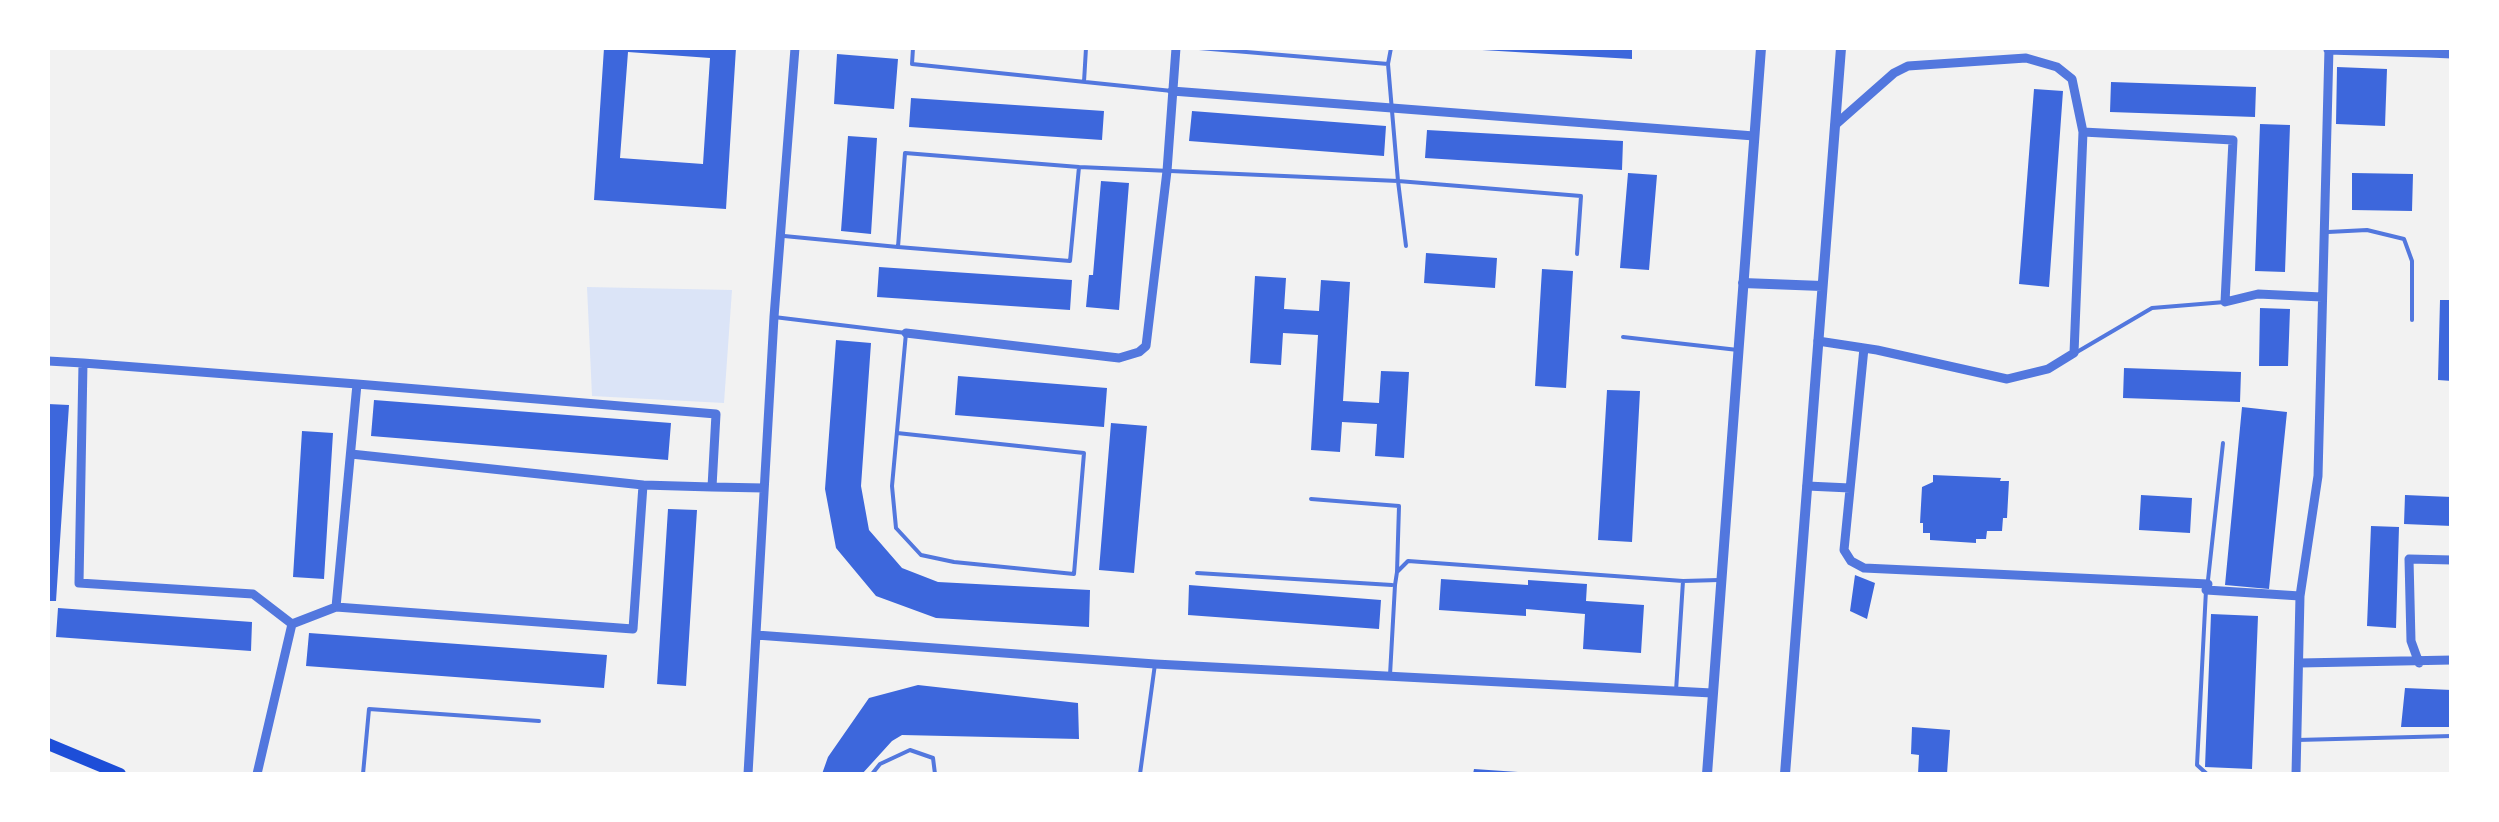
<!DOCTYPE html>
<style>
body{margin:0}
#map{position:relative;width:2499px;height:822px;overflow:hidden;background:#f2f2f2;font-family:"IBM Plex Sans",sans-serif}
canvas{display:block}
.frame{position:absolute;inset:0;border:50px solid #fff;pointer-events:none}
</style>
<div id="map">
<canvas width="2499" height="822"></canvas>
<div class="frame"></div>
</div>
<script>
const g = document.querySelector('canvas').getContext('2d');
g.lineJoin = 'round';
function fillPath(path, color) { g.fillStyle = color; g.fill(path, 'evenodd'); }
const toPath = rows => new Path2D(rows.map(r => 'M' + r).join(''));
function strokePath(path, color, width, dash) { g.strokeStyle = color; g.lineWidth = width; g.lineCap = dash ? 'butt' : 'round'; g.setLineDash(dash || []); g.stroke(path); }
fillPath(toPath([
 [587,287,732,290,724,403,592,396]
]), '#dbe4f7');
fillPath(toPath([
 [604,48,736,48,726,209,594,200],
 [628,52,710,58,703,164,620,158],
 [1482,48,1632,48,1632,59,1482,50],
 [837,54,898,59,894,109,834,104],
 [2337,67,2387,69,2385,126,2336,124],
 [2111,82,2256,87,2255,117,2110,112],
 [2034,89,2063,91,2049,287,2019,284],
 [911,98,1104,111,1102,140,909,127],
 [1192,111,1386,126,1384,156,1189,141],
 [2260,124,2290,125,2285,272,2255,271],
 [1427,130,1623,141,1622,170,1425,158],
 [848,136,877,138,871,234,841,231],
 [1628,173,1657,175,1649,270,1620,268],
 [2352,173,2413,174,2412,211,2352,210],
 [1101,181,1129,183,1119,310,1086,307,1089,275,1093,275],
 [1426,253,1497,258,1495,288,1424,283],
 [879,267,1072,280,1070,310,877,297],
 [1542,269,1573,271,1566,388,1535,386],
 [1255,276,1286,278,1284,309,1319,311,1321,280,1350,282,1343,401,1379,403,1381,371,1409,372,1404,458,1375,456,1377,424,1342,422,1340,452,1311,450,1318,335,1283,333,1281,365,1250,363],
 [2440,300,2452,300,2452,381,2438,380],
 [2260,308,2290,309,2288,366,2259,366],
 [836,340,871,343,861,486,869,530,902,568,938,582,1090,590,1089,627,936,618,876,596,836,548,825,489],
 [2124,368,2241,372,2240,402,2123,398],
 [958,376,1107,388,1104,427,955,415],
 [1607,390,1640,391,1632,542,1598,540],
 [374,400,671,423,668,460,371,436],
 [48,404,69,405,56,601,48,601],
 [2242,407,2287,412,2269,589,2225,585],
 [1111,423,1147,426,1134,573,1099,570],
 [302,431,333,433,324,579,293,577],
 [1933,475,2001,478,2000,481,2009,481,2007,518,2003,518,2002,531,1987,531,1986,539,1976,539,1976,543,1930,540,1930,533,1923,533,1923,523,1920,523,1922,487,1933,482],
 [2141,495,2192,498,2190,533,2139,530],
 [2405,495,2452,497,2452,526,2404,524],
 [668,509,697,510,686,686,657,684],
 [2371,526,2399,527,2396,628,2367,626],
 [1855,575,1875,583,1867,619,1850,611],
 [1441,579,1528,585,1528,580,1587,584,1586,601,1644,605,1641,653,1583,649,1585,614,1526,609,1526,616,1439,610],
 [1189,585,1381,600,1379,629,1188,615],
 [58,608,252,622,251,651,56,637],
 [2211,614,2258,616,2252,769,2205,767],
 [309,633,607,655,604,688,306,666],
 [918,685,1078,703,1079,739,902,735,892,741,862,774,822,774,828,757,869,698],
 [2405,688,2452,690,2452,727,2401,727],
 [1912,727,1950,730,1947,774,1918,774,1919,755,1911,754],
 [1474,769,1518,772,1518,774,1473,774]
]), '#3d67dc');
strokePath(toPath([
 [913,48,912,64,1172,91],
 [1199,48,1388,64],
 [1084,82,1086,48],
 [1079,167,1398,181,1388,64,1391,48],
 [2328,232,2367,230,2404,239,2412,261,2412,320],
 [784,236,898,247,1070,261,1079,167,905,153,898,247],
 [1406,246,1398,181,1581,196,1577,254],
 [774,317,906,333,892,486,896,528,921,555,954,562,1074,574,1084,453,897,433],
 [1623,337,1738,350],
 [2077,352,2152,308,2225,302],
 [1311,499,1399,506,1397,572],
 [1197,573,1392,585],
 [2208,580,2223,443],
 [1683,581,1719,580],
 [2206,590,2197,765,2207,774],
 [1390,675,1395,585,1397,572,1408,561,1683,581,1676,691],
 [2297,740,2452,736],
 [363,774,369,709,539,721],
 [872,774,880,764,910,750,933,758,935,774],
 [1140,774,1155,664]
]), '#5277de', 4);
strokePath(toPath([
 [2328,50,2428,53,2430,48],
 [2428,53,2452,54],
 [1172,91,1754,136],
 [1835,125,1894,73,1908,66,2026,58,2057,67,2072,79,2083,132],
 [906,333,1119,358,1139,352,1146,346,1167,171,1176,48],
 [1818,341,1877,350,2007,379,2048,369,2074,353,2083,132,2233,140,2225,302,2258,294,2322,297],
 [1864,348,1844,550,1851,561,1864,568,2208,584],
 [48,361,83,363,79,583,253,594,292,624],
 [83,363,357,384],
 [643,485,712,487],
 [1807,486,1850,488],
 [2206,590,2300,596],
 [336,607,357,384,716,414,712,487,764,488],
 [292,624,336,607,633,629,643,485,351,454],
 [756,635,1155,664,1712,693],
 [2300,663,2452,660],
 [2419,663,2411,641,2409,559,2452,560],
 [257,774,292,624],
 [748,774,774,317,795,48],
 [2296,774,2300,596,2318,476,2329,48]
]), '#5277de', 9);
strokePath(toPath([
 [1743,283,1822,286],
 [1707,774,1761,48],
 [1785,774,1841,48]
]), '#5277de', 10);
strokePath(toPath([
 [48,744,120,774]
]), '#1d4ed8', 12);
</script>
